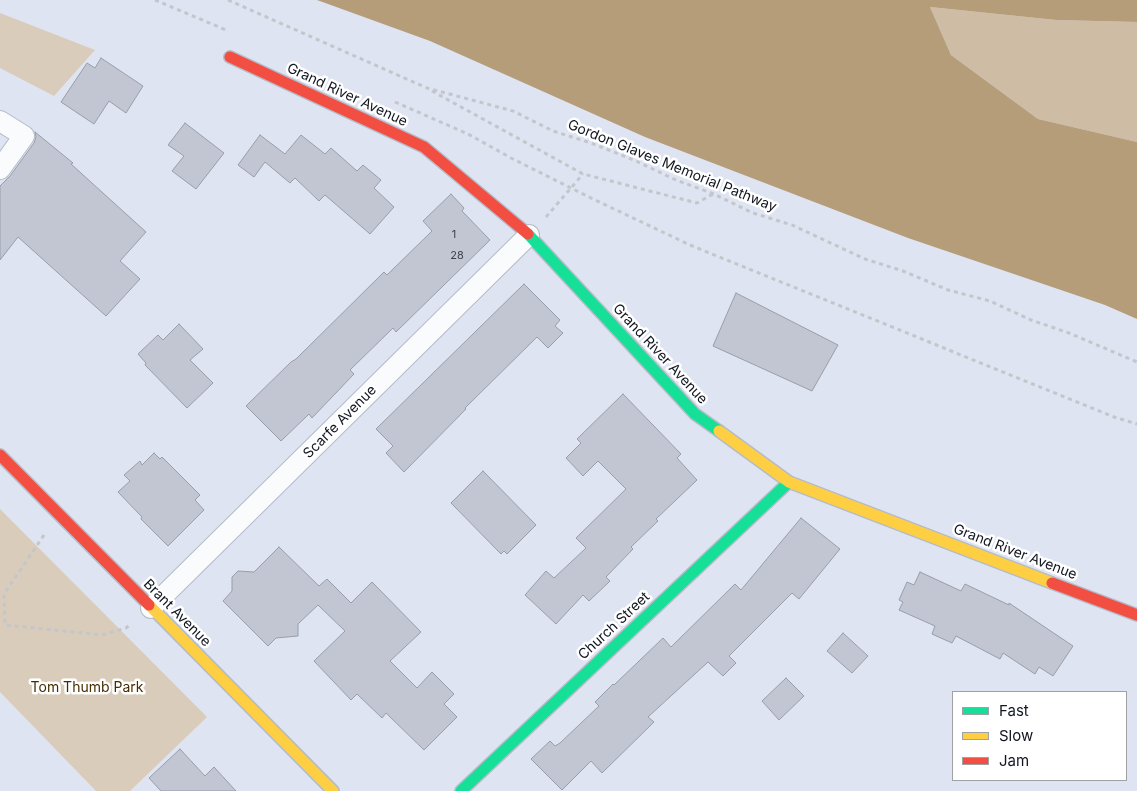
<!DOCTYPE html>
<style>
body{margin:0}
#map{position:relative;width:1137px;height:791px;overflow:hidden;background:#dee4f2;font-family:Inter,sans-serif}
canvas{display:block}
.legend{position:absolute;left:952px;top:691px;width:175px;height:90px;box-sizing:border-box;background:#fff;border:1px solid #9fa1a5;margin:0;padding:6px 9px;list-style:none;font-size:15px;color:#10151f}
.legend li{display:flex;align-items:center;gap:10px;height:25px}
.legend b{width:25px;border:1px solid #9fa1a5}
</style>
<div id="map">
<canvas width="1137" height="791"></canvas>
<ul class="legend">
<li><b style="height:6px;background:#16e098"></b>Fast</li>
<li><b style="height:6px;background:#ffcf43"></b>Slow</li>
<li><b style="height:6px;background:#f24e42"></b>Jam</li>
</ul>
</div>
<script>
const g = document.querySelector('canvas').getContext('2d');
g.lineJoin = 'round';
function fillPath(path, color) { g.fillStyle = color; g.fill(path, 'evenodd'); }
const toPath = rows => new Path2D(rows.map(r => 'M' + r).join(''));
function strokePath(path, color, width, dash) { g.strokeStyle = color; g.lineWidth = width; g.lineCap = dash ? 'butt' : 'round'; g.setLineDash(dash || []); g.stroke(path); }
function drawText(font, color, halo, rows, align = 'center') {
  g.font = font + ' Inter,sans-serif'; g.lineWidth = 5; g.setLineDash([]); g.textBaseline = 'middle'; g.strokeStyle = halo; g.fillStyle = color; for (const [text, x, y, turn = 0] of rows) {
    g.save(); g.translate(x, y); g.rotate((+turn || 0) * Math.PI / 180); g.textAlign = isNaN(turn) ? turn : align; if (halo) g.strokeText(text, 0, 0); g.fillText(text, 0, 0); g.restore();
  }
}
fillPath(toPath([
 [0,13,95,50,54,96,0,68],
 [0,509,207,717,130,791,96,791,0,692]
]), '#daccbb');
fillPath(toPath([
 [930,7,1056,20,1137,22,1137,142,1038,119,951,55]
]), '#cfbca4');
fillPath(toPath([
 [317,0,1137,0,1137,22,1056,20,930,7,951,55,1038,119,1137,142,1137,319,1105,305,908,238,645,137,430,41]
]), '#b59d7a');
const building = toPath([
 [101,58,143,86,126,113,109,101,94,124,61,102,87,63,95,68,101,58],
 [185,123,224,153,196,189,172,171,184,156,168,145,185,123],
 [35,132,73,163,71,164,146,232,120,261,140,279,106,316,18,237,0,260,0,186,10,176,34,143,36,137,35,132],
 [260,135,285,154,301,135,325,154,331,148,357,171,363,165,381,180,374,188,394,207,370,234,325,195,319,201,295,178,290,183,265,162,254,177,238,165,260,135],
 [451,194,464,208,462,211,490,240,396,332,393,328,350,370,354,374,312,418,309,414,281,441,246,406,291,362,296,359,384,272,387,275,432,231,423,221,451,194],
 [524,284,560,320,555,326,563,333,548,348,537,337,465,408,466,409,404,472,386,453,393,446,376,429,524,284],
 [736,293,838,345,812,391,713,346,736,293],
 [179,324,203,349,190,360,213,383,187,408,145,365,146,363,138,354,158,335,163,340,179,324],
 [623,394,681,454,677,458,697,480,656,519,658,521,631,547,633,549,606,577,610,581,589,601,583,595,556,624,525,595,546,571,554,578,586,548,576,538,626,489,598,461,583,476,566,458,581,443,577,439,623,394],
 [154,453,160,459,162,457,200,495,195,500,204,510,168,546,141,519,142,517,118,492,130,481,124,475,140,461,142,465,154,453],
 [483,471,536,525,507,554,504,551,501,554,451,503,483,471],
 [801,518,840,549,799,599,792,593,729,656,736,663,723,676,708,662,648,717,654,722,602,773,591,761,562,790,531,759,550,741,555,746,560,743,599,706,595,702,613,684,614,685,663,638,671,647,735,584,741,590,801,518],
 [279,547,319,586,327,579,351,603,372,582,421,632,390,661,417,688,432,672,454,694,444,704,457,717,424,750,386,713,382,718,357,694,351,700,314,661,345,631,318,605,298,624,298,636,276,638,268,646,223,601,232,591,232,577,238,571,254,572,279,547],
 [920,572,961,591,965,584,1009,605,1009,603,1073,646,1053,676,1039,667,1035,674,1003,653,1000,659,956,636,952,643,932,634,935,626,899,610,903,602,899,600,907,582,914,585,920,572],
 [843,633,868,656,852,673,827,651,843,633],
 [786,678,804,696,779,720,762,701,786,678],
 [180,749,205,776,214,767,236,791,161,791,149,778,180,749]
]);
fillPath(building, '#c1c6d2');
strokePath(building, '#989da9', 1);
const street = toPath([
 [0,121,24,136,0,169],
 [151,608,529,235]
]);
const fast = toPath([
 [528,234,695,414,719,431],
 [461,791,789,482]
]);
const slow = toPath([
 [719,431,789,482,1052,583],
 [149,605,333,791]
]);
const jam = toPath([
 [230,57,424,147,528,234],
 [0,455,149,605],
 [1052,583,1137,615]
]);
strokePath(street, '#b5bbc7', 22);
strokePath(fast, '#b5bbc7', 14);
strokePath(slow, '#b5bbc7', 14);
strokePath(jam, '#b5bbc7', 14);
strokePath(toPath([
 [155,0,226,30],
 [228,0,427,88,513,111,553,131,591,143,636,161,676,180,714,194,753,213,792,225,865,259,903,271,948,290,990,301,1031,320,1069,333,1137,362],
 [432,91,583,174,697,203,713,194],
 [395,102,468,134,513,159,593,199,690,245,1114,417,1137,424],
 [546,217,583,174],
 [44,535,4,594,5,625,102,635,126,628,131,624]
]), '#c3c6ca', 3, [4, 4]);
strokePath(street, '#fafbfd', 20);
strokePath(fast, '#16e098', 11);
strokePath(slow, '#ffcf43', 11);
strokePath(jam, '#f24e42', 11);
drawText('11px', '#3c414c', null, [
 ["1",454,235],
 ["28",457,256]
]);
drawText('14px', '#10151f', '#fff', [
 ["Grand River Avenue",347,95,25],
 ["Gordon Glaves Memorial Pathway",672,166,22],
 ["Grand River Avenue",660,354,47],
 ["Scarfe Avenue",340,422,-45],
 ["Grand River Avenue",1015,552,21],
 ["Brant Avenue",177,613,45],
 ["Church Street",614,626,-43]
]);
drawText('14px', '#472d00', '#fff', [
 ["Tom Thumb Park",87,688]
]);
</script>
